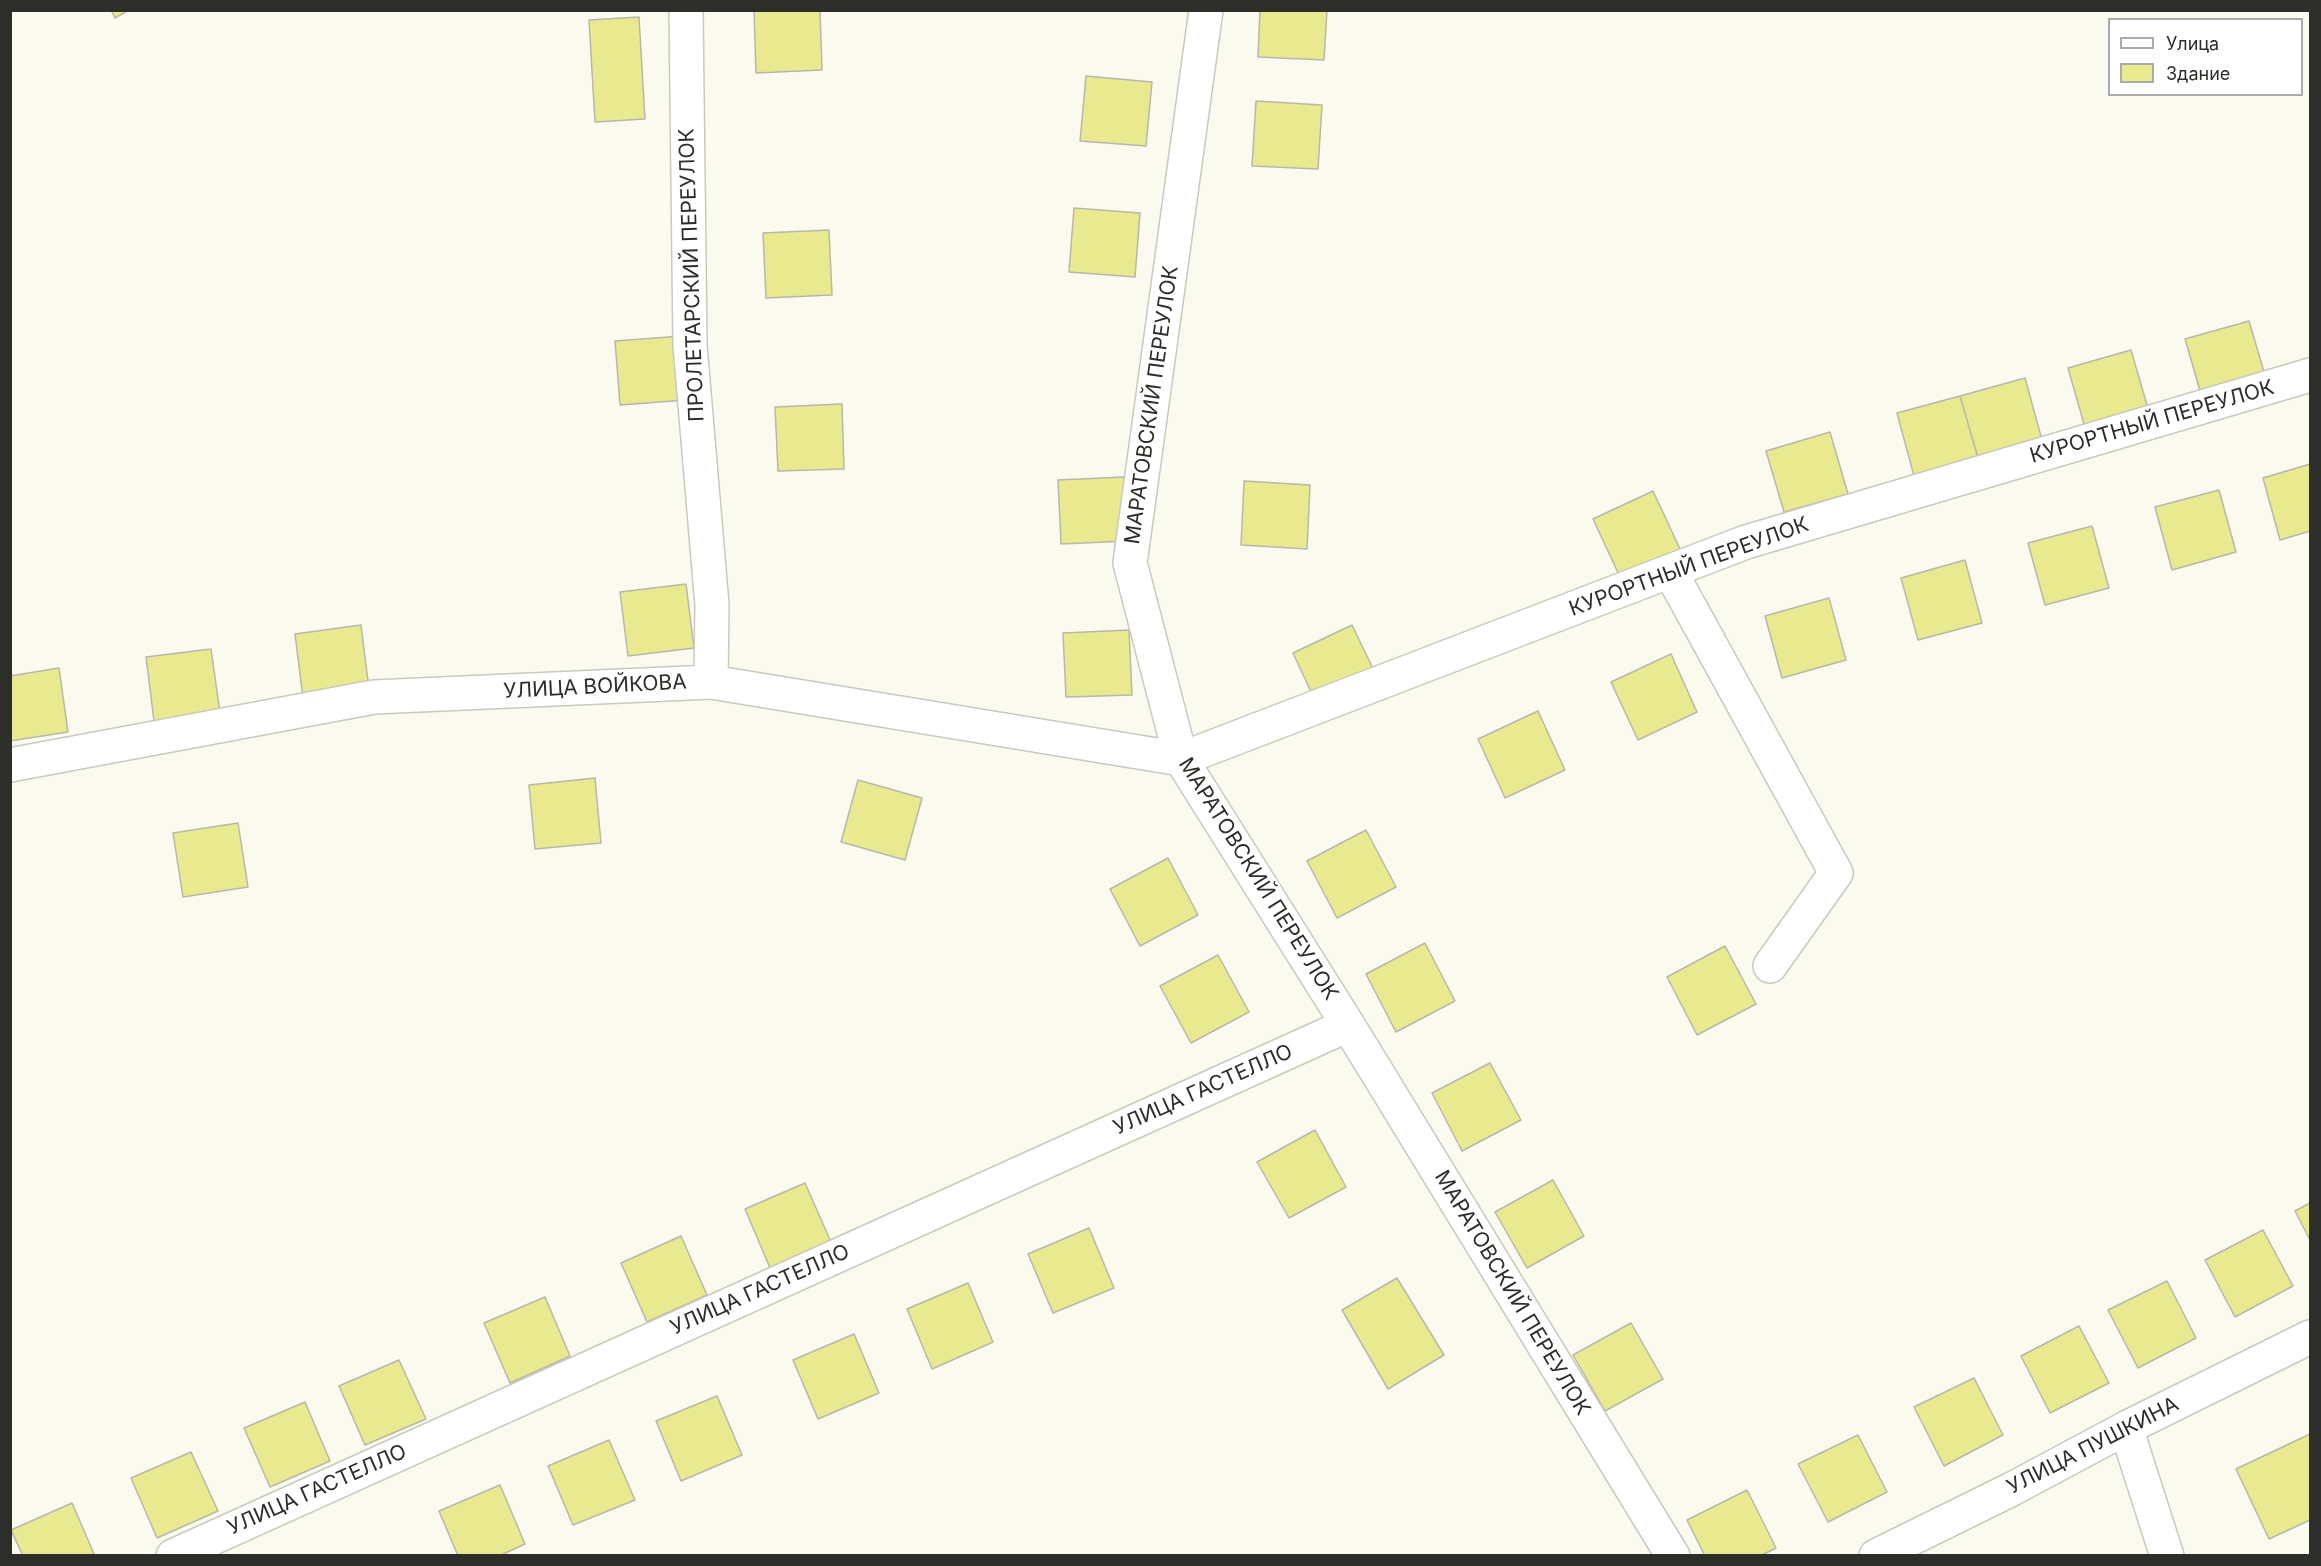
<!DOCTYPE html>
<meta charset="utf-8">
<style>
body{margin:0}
#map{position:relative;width:2321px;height:1566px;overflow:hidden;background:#fafaee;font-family:Inter,sans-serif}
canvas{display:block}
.frame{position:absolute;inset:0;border:12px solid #2d2d29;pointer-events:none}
.legend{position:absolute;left:2108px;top:18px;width:195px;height:78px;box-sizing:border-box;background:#fff;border:2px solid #ababa9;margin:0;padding:8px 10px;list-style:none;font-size:18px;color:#2d2d29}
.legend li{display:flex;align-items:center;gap:12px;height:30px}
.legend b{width:30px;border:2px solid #ababa9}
</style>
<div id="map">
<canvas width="2321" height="1566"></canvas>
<div class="frame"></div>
<ul class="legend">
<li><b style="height:8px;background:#fff"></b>Улица</li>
<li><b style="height:16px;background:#e9e98f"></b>Здание</li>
</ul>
</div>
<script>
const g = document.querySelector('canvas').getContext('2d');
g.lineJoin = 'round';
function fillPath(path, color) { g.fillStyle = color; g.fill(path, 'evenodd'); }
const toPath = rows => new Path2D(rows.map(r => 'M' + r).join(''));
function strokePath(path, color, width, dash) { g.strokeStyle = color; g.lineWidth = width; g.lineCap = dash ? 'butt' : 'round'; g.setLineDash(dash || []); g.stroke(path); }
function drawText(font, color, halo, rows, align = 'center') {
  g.font = font + ' Inter,sans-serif'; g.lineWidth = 4.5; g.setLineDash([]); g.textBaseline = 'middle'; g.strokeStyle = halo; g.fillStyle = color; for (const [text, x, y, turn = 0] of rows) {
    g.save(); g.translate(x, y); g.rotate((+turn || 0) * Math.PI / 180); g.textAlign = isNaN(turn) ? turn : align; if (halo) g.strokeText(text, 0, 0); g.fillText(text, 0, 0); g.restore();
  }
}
const building = toPath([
 [111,10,129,10,115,18,111,10],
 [754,10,820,10,822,70,756,73,754,10],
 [1260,10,1327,10,1324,60,1258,57,1260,10],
 [639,17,645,119,595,122,589,20,639,17],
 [1086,76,1152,82,1146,146,1080,141,1086,76],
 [1256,101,1322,105,1318,169,1252,166,1256,101],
 [1074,208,1140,213,1135,277,1069,272,1074,208],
 [829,230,832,295,766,298,763,233,829,230],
 [2249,321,2267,382,2203,401,2185,339,2249,321],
 [682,336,687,400,620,405,615,341,682,336],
 [2131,350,2149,412,2086,431,2068,368,2131,350],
 [2025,378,2042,440,1978,458,1960,396,2025,378],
 [1960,396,1978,458,1914,476,1897,413,1960,396],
 [842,404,844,469,778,471,775,407,842,404],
 [1830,432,1848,494,1784,512,1766,451,1830,432],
 [2310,464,2310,531,2280,540,2263,478,2310,464],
 [1124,477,1127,541,1061,544,1058,480,1124,477],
 [1244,481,1310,485,1307,549,1241,545,1244,481],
 [2219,490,2236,552,2172,570,2155,507,2219,490],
 [1653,491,1680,549,1620,577,1593,519,1653,491],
 [2092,526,2109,588,2045,605,2028,543,2092,526],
 [1965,560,1982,623,1918,640,1901,578,1965,560],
 [686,584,694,648,628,656,620,592,686,584],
 [1829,598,1846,660,1782,678,1765,616,1829,598],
 [361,625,369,689,303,698,295,634,361,625],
 [1352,625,1380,683,1320,711,1293,653,1352,625],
 [1129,630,1132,695,1066,697,1063,633,1129,630],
 [211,649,220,713,154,721,146,657,211,649],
 [1671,654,1697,712,1638,740,1611,682,1671,654],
 [59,668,68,732,10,741,10,676,59,668],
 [1538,711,1565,770,1505,798,1478,739,1538,711],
 [595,778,601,843,535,849,529,785,595,778],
 [858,780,922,798,905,860,841,842,858,780],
 [238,823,248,887,183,897,173,833,238,823],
 [1366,830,1396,887,1337,918,1307,861,1366,830],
 [1168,858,1198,915,1140,946,1110,889,1168,858],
 [1425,943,1455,1001,1396,1032,1366,974,1425,943],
 [1725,946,1756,1004,1697,1035,1667,977,1725,946],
 [1218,955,1249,1012,1191,1043,1160,986,1218,955],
 [1490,1063,1521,1120,1462,1151,1432,1093,1490,1063],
 [1315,1130,1346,1187,1289,1218,1257,1162,1315,1130],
 [1553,1180,1584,1236,1527,1268,1495,1212,1553,1180],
 [805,1183,831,1242,770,1268,745,1209,805,1183],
 [2310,1203,2310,1240,2295,1211,2310,1203],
 [1089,1228,1114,1288,1053,1313,1028,1254,1089,1228],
 [2263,1230,2293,1286,2235,1317,2205,1260,2263,1230],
 [681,1236,707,1295,647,1322,621,1263,681,1236],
 [1397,1278,1444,1355,1388,1389,1342,1310,1397,1278],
 [2167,1281,2196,1338,2138,1368,2108,1310,2167,1281],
 [968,1283,993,1342,932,1369,907,1309,968,1283],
 [545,1297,570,1356,510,1383,484,1323,545,1297],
 [1631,1323,1663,1379,1605,1411,1573,1355,1631,1323],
 [2079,1326,2109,1383,2050,1413,2021,1356,2079,1326],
 [854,1334,879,1393,818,1419,793,1360,854,1334],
 [399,1360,426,1419,365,1445,339,1386,399,1360],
 [1974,1378,2003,1435,1944,1466,1914,1407,1974,1378],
 [717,1396,742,1455,681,1481,656,1421,717,1396],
 [305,1402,330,1461,270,1487,244,1428,305,1402],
 [2310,1434,2310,1520,2269,1539,2236,1469,2310,1434],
 [1858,1435,1887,1492,1828,1522,1798,1464,1858,1435],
 [609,1440,635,1500,573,1525,548,1466,609,1440],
 [191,1452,218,1511,157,1538,131,1478,191,1452],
 [500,1485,525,1544,499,1556,458,1556,439,1511,500,1485],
 [1747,1490,1776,1548,1760,1556,1705,1556,1687,1520,1747,1490],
 [72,1503,95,1556,23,1556,11,1530,72,1503]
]);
fillPath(building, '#e9e98f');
strokePath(building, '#b7b7ac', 1.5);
const minor = toPath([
 [686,10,690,345,712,605,711,682],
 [1206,10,1130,563,1181,759,1348,1025,1673,1556],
 [1670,571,1836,873,1770,966],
 [10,765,374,697,711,682,1181,759,1746,542,2310,375],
 [2126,1428,2167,1556],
 [173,1556,1348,1025],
 [1876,1556,2012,1489,2126,1428,2310,1337]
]);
strokePath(minor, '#c9c9be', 36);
strokePath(minor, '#fff', 33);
drawText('21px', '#2d2d29', '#fff', [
 ["ПРОЛЕТАРСКИЙ ПЕРЕУЛОК",692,275,-92],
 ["МАРАТОВСКИЙ ПЕРЕУЛОК",1152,405,-82],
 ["КУРОРТНЫЙ ПЕРЕУЛОК",2152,422,-16],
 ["КУРОРТНЫЙ ПЕРЕУЛОК",1689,567,-20],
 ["УЛИЦА ВОЙКОВА",595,687,-3],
 ["МАРАТОВСКИЙ ПЕРЕУЛОК",1258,879,58],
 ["УЛИЦА ГАСТЕЛЛО",1203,1090,-24],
 ["УЛИЦА ГАСТЕЛЛО",760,1290,-24],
 ["МАРАТОВСКИЙ ПЕРЕУЛОК",1512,1293,59],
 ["УЛИЦА ПУШКИНА",2093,1446,-27],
 ["УЛИЦА ГАСТЕЛЛО",317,1490,-24]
]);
</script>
